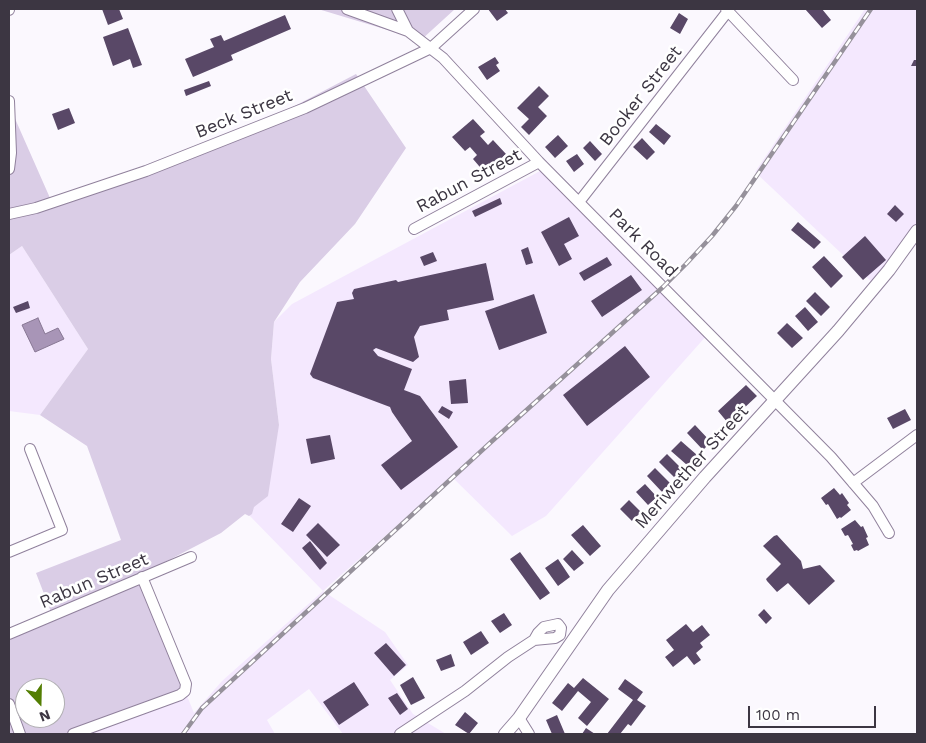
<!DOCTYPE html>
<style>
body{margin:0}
#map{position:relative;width:926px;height:743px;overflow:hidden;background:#fbf8fe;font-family:"Work Sans",sans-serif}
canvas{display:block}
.frame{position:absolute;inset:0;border:10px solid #3c3642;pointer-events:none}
.north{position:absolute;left:15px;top:678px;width:50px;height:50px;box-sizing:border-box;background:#fff;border:1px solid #b1afb3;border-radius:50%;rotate:159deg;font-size:14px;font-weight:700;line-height:20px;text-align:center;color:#3c3642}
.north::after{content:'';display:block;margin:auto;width:18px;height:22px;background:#537e02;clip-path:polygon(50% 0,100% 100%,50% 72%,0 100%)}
.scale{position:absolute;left:748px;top:706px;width:128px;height:22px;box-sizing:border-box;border:2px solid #3c3642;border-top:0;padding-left:6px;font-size:15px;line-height:18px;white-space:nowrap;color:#3c3642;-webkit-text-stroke:4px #fff;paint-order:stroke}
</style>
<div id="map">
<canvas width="926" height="743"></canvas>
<div class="frame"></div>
<div class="north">N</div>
<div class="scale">100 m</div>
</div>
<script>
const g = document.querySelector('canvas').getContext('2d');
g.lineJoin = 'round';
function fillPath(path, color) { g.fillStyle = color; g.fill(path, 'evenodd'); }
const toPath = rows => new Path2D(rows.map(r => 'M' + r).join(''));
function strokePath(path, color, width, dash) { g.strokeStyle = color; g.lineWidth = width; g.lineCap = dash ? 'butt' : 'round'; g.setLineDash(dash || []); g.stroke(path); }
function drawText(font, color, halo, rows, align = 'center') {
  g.font = font + ' "Work Sans",sans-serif'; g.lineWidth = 5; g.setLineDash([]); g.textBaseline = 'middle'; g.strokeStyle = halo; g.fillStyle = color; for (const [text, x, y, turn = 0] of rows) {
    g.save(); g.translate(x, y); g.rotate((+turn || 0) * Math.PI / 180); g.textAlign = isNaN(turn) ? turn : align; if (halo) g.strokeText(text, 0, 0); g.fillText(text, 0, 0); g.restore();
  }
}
fillPath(toPath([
 [865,9,917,9,917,229,876,286,755,172],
 [542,170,708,334,546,516,512,536,452,477,323,591,385,632,408,665,390,680,413,714,446,734,343,734,309,689,267,720,275,734,72,734,185,691,194,713,222,681,323,591,247,513,279,425,271,359,274,322,292,304],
 [22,246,88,349,40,415,9,411,9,255]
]), '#f4e8fe');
fillPath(toPath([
 [318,9,455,9,421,40],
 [356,74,406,148,355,224,300,282,274,322,271,359,279,425,268,496,254,507,252,514,249,516,245,514,221,533,140,575,185,691,72,734,9,734,9,631,51,612,36,573,121,540,87,446,40,415,88,349,22,246,9,255,9,105,50,198,243,133],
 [25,688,55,688,55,718,25,718]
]), '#dacde6');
const water = toPath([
 [38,318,45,334,58,328,64,339,35,352,22,325,38,318]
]);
fillPath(water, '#a895b7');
strokePath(water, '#887894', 1);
fillPath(toPath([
 [102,9,119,9,123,19,108,25],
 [488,9,505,9,508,13,497,21],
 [805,9,822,9,831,20,822,28],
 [679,13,688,19,680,34,670,28],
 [285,15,291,29,231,55,233,60,193,77,185,59,214,47,210,39,221,35,224,41],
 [128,28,142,65,133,68,130,59,113,66,103,37],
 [495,57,499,63,496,65,500,71,487,80,478,67],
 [914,60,917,60,917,66,911,66],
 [209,81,211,86,186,96,184,90],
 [539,86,549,96,538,107,547,116,529,135,521,127,529,119,517,108],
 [69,108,75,123,58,130,52,114],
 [473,119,485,132,480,136,488,145,493,140,506,154,485,173,473,159,477,155,470,147,465,151,452,137],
 [656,124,671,136,664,145,649,132],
 [558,135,568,146,555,158,545,147],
 [642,138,655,152,647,160,633,147],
 [590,141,602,154,595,161,583,148],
 [577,154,584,164,574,172,566,161],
 [500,198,502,204,475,217,472,211],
 [895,205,904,214,896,222,887,214],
 [569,217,579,236,564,244,572,259,559,266,541,232],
 [798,222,821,242,814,249,791,230],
 [865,236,886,260,863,280,842,257],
 [528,247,533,263,526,265,521,250],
 [433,252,437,261,424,266,420,257],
 [824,256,843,276,831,288,812,267],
 [607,257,612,265,584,281,579,273],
 [486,263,494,300,447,310,449,320,420,326,414,337,419,357,413,362,376,348,373,350,378,356,412,369,404,390,420,396,458,447,401,490,381,465,412,441,392,412,390,407,313,378,310,374,337,302,354,299,352,293,354,289,396,280,398,282],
 [631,275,642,290,602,317,591,301],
 [815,292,830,307,821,316,806,301],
 [534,294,547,333,499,350,485,311],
 [28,301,30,308,16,313,13,307],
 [805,307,818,322,808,331,795,316],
 [787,323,803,338,792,348,777,333],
 [625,346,650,377,587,426,563,395],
 [466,379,468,403,451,404,449,381],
 [746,385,757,396,728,423,718,411],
 [442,406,453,412,449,419,438,412],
 [905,409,911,420,893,429,887,418],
 [695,425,711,442,703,450,687,433],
 [330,435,335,459,311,464,306,439],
 [681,441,697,455,687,465,671,451],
 [667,454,682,469,674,477,659,462],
 [655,468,670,483,662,492,647,476],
 [645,484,657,497,648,505,636,492],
 [834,488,840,495,842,493,849,503,847,505,851,510,841,518,840,517,837,519,828,504,826,505,821,498],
 [299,498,311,506,293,532,281,524],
 [629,500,641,512,632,521,620,509],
 [855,520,861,527,863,526,868,537,866,538,869,545,858,551,857,550,854,551,851,545,853,544,848,535,845,536,841,529],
 [318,523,340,545,327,557,306,535],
 [583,525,601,546,590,556,571,535],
 [777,535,801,561,803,569,820,565,835,581,809,605,788,583,777,592,767,581,766,579,781,564,763,546,774,536],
 [310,541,327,563,320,570,302,548],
 [572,550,584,563,574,571,563,559],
 [520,552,550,593,540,600,510,559],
 [558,559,570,577,558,586,545,568],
 [764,609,772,618,766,624,758,615],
 [504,613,512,625,500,633,491,621],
 [686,624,693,632,702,625,710,635,700,643,703,647,696,653,701,660,694,665,687,656,673,667,665,657,674,650,666,640],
 [481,631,489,643,471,655,463,642],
 [386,643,406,665,394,676,374,653],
 [451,654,455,666,441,671,436,660],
 [413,677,425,698,411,705,400,685],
 [583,678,609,699,587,726,578,718,591,702,578,691,562,711,552,703,568,683,574,688],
 [625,679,643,692,637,700,646,706,631,726,628,724,620,734,607,734,633,700,618,689],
 [354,682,369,705,339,725,323,702],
 [397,693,408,709,400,715,388,698],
 [465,712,478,723,469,734,455,725],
 [557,715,565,734,552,734,546,720],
 [586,728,595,734,582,734]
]), '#594867');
const minor = toPath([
 [347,9,408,31,443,58,539,162,831,457,873,506,889,533],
 [397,9,408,31],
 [726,9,793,80],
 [9,10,9,9],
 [9,101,11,153,9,169],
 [579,202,728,11],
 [9,214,36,208,146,171,305,108,431,48,474,9],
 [414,229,539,162],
 [853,483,917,435],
 [9,552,62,530,30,449],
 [9,634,191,557],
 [9,704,20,734],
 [519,718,529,734],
 [73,734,180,695,185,691,186,684,142,577],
 [400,734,465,691,508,657,534,640,538,633,544,627,558,624,561,628,560,635,555,638,534,640]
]);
const tertiary = toPath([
 [505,734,519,718,608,590,705,477,838,331,889,270,917,231]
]);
strokePath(minor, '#90819c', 12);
strokePath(tertiary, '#90819c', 14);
strokePath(minor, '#fff', 10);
strokePath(tertiary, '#fff', 12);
const rail = toPath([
 [183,734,202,708,490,443,663,287,686,264,712,236,736,206,871,9]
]);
strokePath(rail, '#96919b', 4.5);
strokePath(rail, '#fff', 2.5, [8]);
drawText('18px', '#3c3642', '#fff', [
 ["Booker Street",641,96,-52],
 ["Beck Street",244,114,-22],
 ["Rabun Street",469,181,-28],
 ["Park Road",643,243,45],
 ["Meriwether Street",692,467,-48],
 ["Rabun Street",94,581,-23]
]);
</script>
